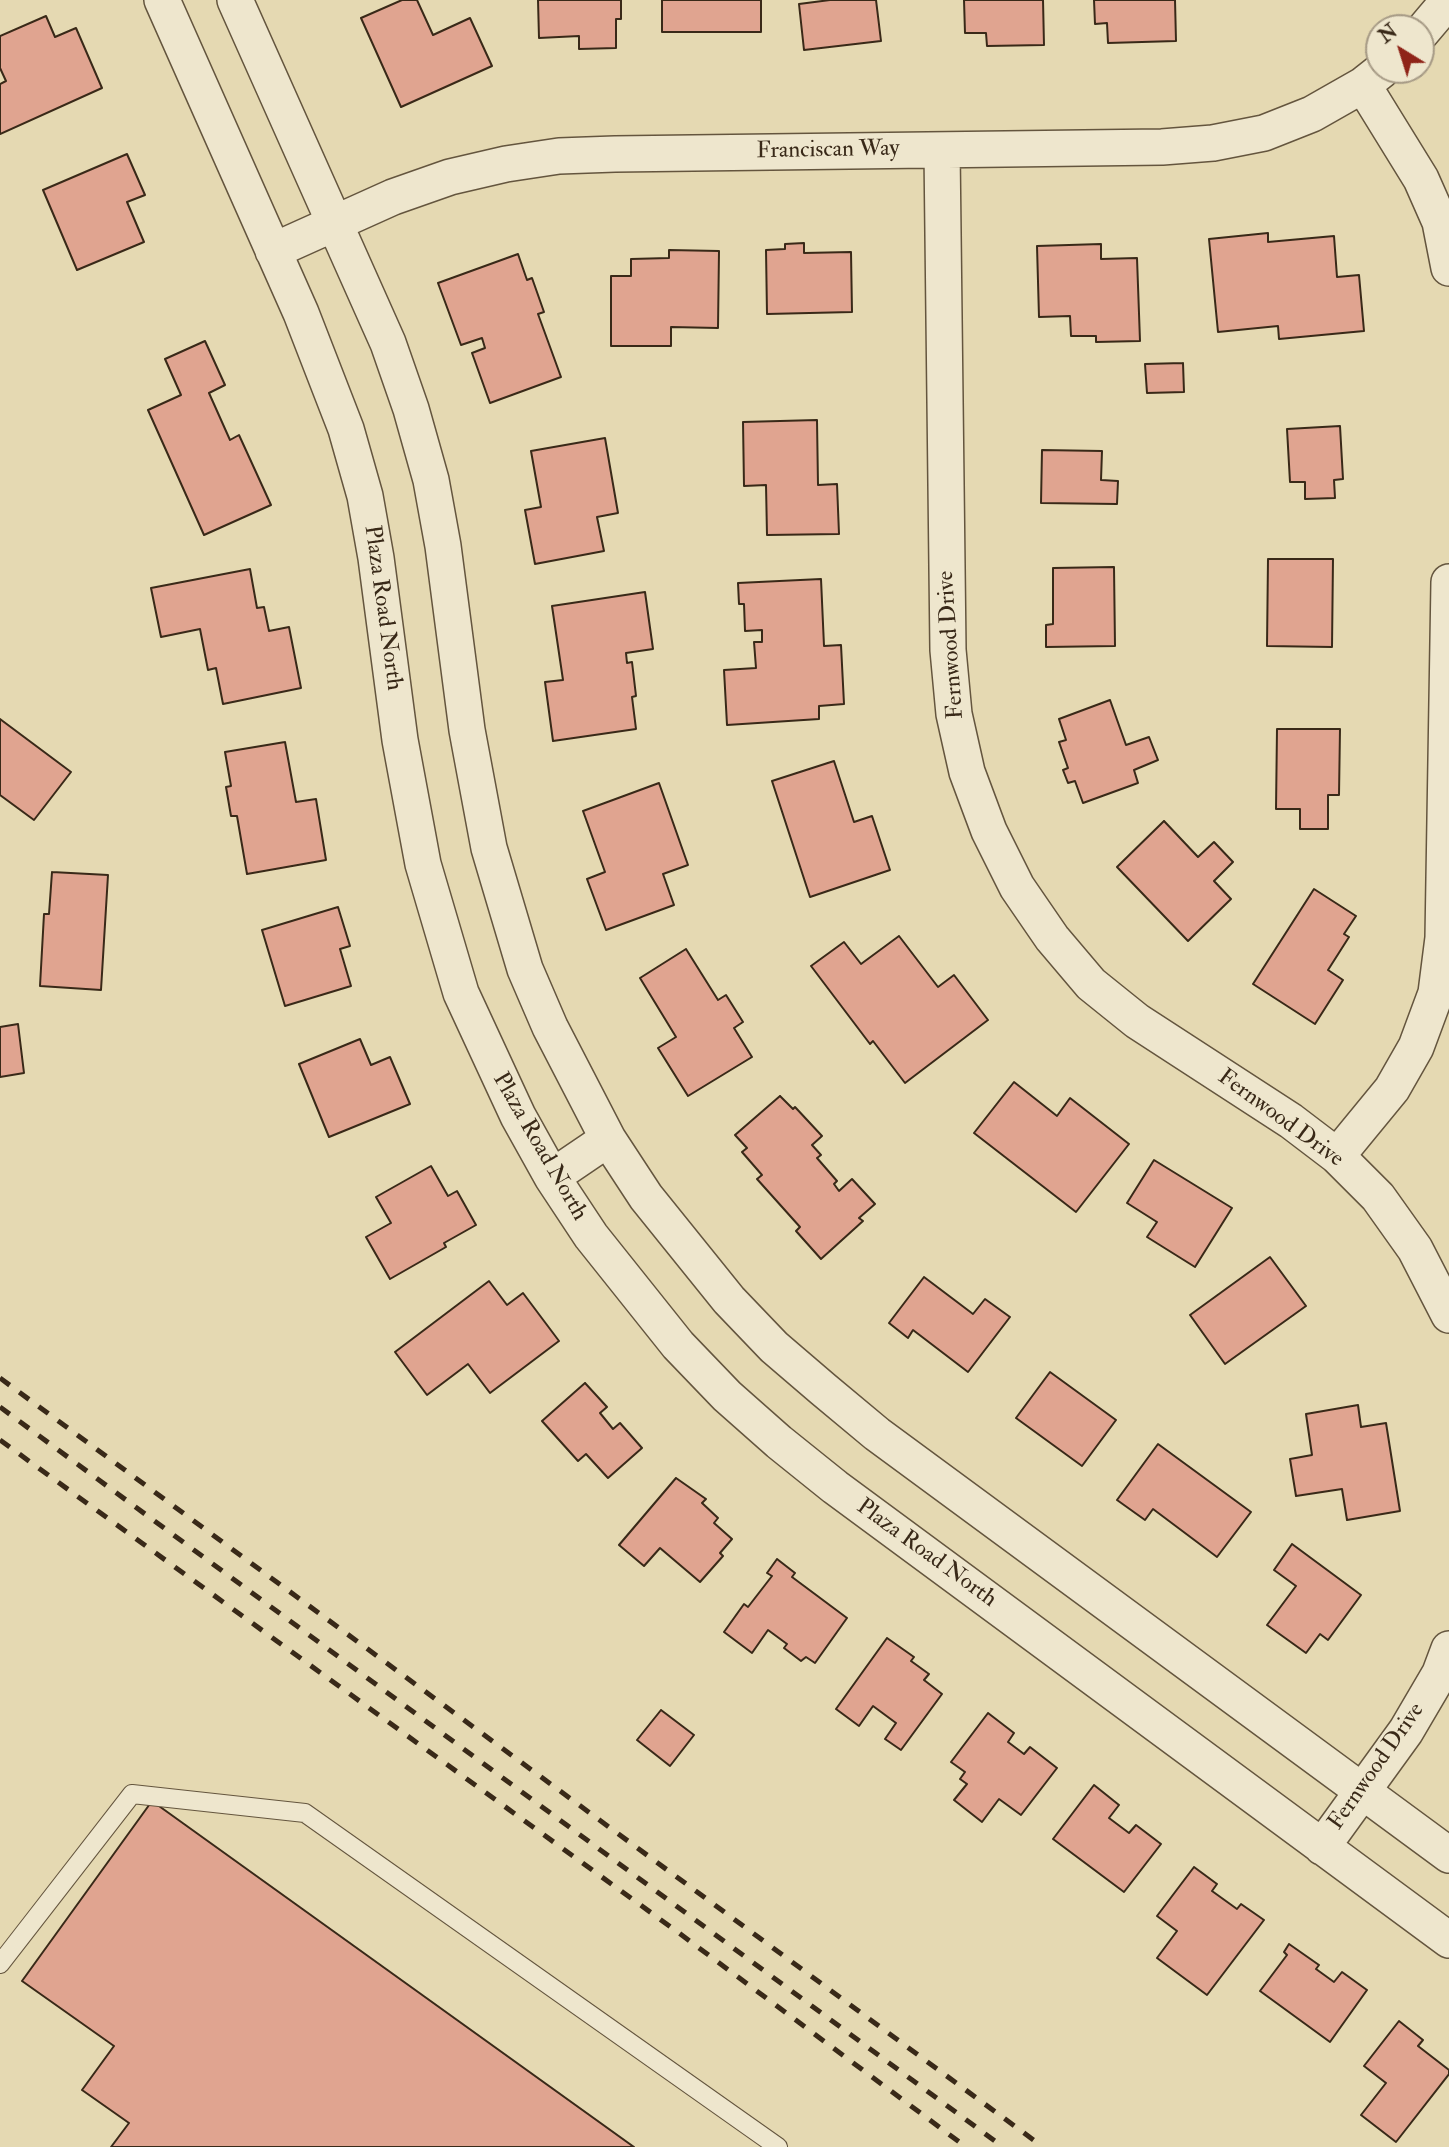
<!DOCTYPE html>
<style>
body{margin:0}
#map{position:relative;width:1449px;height:2147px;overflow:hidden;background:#e5d9b2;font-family:"IM FELL Double Pica",serif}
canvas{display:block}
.north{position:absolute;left:1365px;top:14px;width:70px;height:70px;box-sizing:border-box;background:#eee6cd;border:2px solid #a69a85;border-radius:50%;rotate:322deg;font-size:19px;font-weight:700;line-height:28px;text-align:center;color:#392918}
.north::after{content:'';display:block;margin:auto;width:24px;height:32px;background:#8f2418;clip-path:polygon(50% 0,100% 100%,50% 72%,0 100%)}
</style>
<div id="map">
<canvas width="1449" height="2147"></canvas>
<div class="north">N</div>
</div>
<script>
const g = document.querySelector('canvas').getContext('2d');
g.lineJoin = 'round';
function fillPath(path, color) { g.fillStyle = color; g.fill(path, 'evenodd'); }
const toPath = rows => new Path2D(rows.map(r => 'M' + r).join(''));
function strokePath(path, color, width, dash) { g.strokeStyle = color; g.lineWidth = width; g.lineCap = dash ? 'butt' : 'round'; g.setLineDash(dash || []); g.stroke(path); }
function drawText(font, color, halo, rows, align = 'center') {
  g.font = font + ' "IM FELL Double Pica",serif'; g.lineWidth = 5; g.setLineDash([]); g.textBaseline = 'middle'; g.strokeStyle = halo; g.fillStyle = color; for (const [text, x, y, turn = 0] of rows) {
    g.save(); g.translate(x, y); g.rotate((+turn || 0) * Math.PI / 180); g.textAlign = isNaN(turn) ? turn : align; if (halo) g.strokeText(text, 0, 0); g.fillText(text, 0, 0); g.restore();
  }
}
const building = toPath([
 [402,0,417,0,433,35,470,18,492,66,401,107,361,18,402,0],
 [538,0,621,0,621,19,616,19,616,48,579,49,579,36,539,38,538,0],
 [662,0,761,0,761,32,662,32,662,0],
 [830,0,876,0,881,41,804,50,799,4,830,0],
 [964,0,1043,0,1044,45,987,46,986,33,965,33,964,0],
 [1094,0,1175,0,1176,41,1108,43,1107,23,1095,24,1094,0],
 [46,16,55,37,76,28,102,88,0,134,0,84,6,81,0,68,0,36,46,16],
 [127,154,145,195,127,202,144,242,77,270,43,190,127,154],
 [1268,233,1268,242,1334,236,1337,277,1359,275,1364,331,1279,339,1278,326,1218,332,1209,239,1268,233],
 [804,243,804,253,851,252,852,312,767,314,766,250,785,249,785,244,804,243],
 [1101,244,1101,259,1137,258,1140,341,1096,342,1096,336,1071,336,1070,316,1039,317,1037,246,1101,244],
 [669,250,719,251,718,328,671,327,671,346,611,346,611,276,631,276,631,259,669,258,669,250],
 [518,254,527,280,532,278,544,312,538,314,561,377,490,403,472,353,485,348,482,338,461,345,438,283,518,254],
 [205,341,225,385,209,393,230,440,239,435,271,505,204,535,148,410,181,395,165,359,205,341],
 [1183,363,1184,392,1147,393,1145,364,1183,363],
 [817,420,818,485,837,484,839,534,767,535,766,485,744,486,743,422,817,420],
 [1340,426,1343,479,1334,480,1335,498,1305,499,1305,482,1290,482,1287,429,1340,426],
 [605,438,618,513,597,517,604,551,535,564,525,510,541,507,531,451,605,438],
 [1042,450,1102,451,1101,480,1118,481,1117,504,1041,503,1042,450],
 [1268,559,1333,559,1332,647,1267,646,1268,559],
 [1114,567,1115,646,1046,647,1046,625,1053,624,1053,568,1114,567],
 [250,569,257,608,264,607,269,631,289,627,301,688,223,704,216,668,208,670,200,629,161,637,151,588,250,569],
 [821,579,824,646,841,645,844,704,819,706,819,719,727,725,724,670,756,668,754,642,762,642,762,630,745,631,744,604,739,604,738,583,821,579],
 [645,592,653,649,626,653,627,663,632,662,636,696,632,697,636,729,553,741,545,682,563,680,552,606,645,592],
 [1110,700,1126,745,1149,737,1158,760,1134,770,1138,783,1083,803,1075,781,1068,783,1063,770,1068,768,1059,742,1066,740,1059,719,1110,700],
 [0,719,71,772,34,820,0,795,0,719],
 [1277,729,1340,729,1339,795,1328,795,1328,829,1300,829,1300,809,1276,809,1277,729],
 [285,742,296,802,316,799,326,860,247,874,237,816,231,816,226,787,231,786,225,752,285,742],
 [834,761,854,822,872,816,890,870,810,897,772,781,834,761],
 [659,783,688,865,663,874,674,905,606,930,587,879,605,872,583,811,659,783],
 [1164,821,1198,857,1214,842,1233,862,1214,881,1231,899,1188,941,1117,867,1164,821],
 [52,872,108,875,101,990,40,986,44,914,49,914,52,872],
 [1314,889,1356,916,1344,934,1349,937,1328,970,1343,980,1315,1024,1253,984,1314,889],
 [338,907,350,946,340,949,351,986,285,1006,262,930,338,907],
 [899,936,938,987,954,975,988,1020,905,1083,873,1041,870,1044,811,966,844,942,861,964,899,936],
 [686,949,718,1000,726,995,743,1022,734,1028,752,1057,688,1096,658,1048,676,1037,640,978,686,949],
 [18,1024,24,1073,0,1077,0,1027,18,1024],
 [360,1039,371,1065,390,1057,410,1104,329,1137,299,1064,360,1039],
 [1014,1082,1057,1116,1070,1098,1129,1144,1076,1212,974,1133,1014,1082],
 [780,1096,793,1109,795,1107,822,1136,812,1145,821,1155,817,1158,837,1181,834,1184,839,1191,852,1179,875,1204,859,1218,863,1221,821,1259,796,1231,800,1227,757,1179,762,1175,742,1152,747,1148,735,1135,780,1096],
 [1154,1160,1232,1208,1195,1267,1147,1237,1157,1222,1127,1203,1154,1160],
 [431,1166,448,1196,457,1191,476,1225,444,1243,446,1247,390,1279,366,1237,391,1223,376,1197,431,1166],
 [1270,1257,1306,1306,1225,1364,1190,1315,1270,1257],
 [924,1277,973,1314,985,1299,1010,1317,968,1372,913,1330,908,1338,889,1323,924,1277],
 [489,1281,507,1305,523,1293,559,1341,490,1393,468,1364,427,1395,395,1352,489,1281],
 [1050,1372,1116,1420,1082,1466,1016,1418,1050,1372],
 [585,1383,607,1407,600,1413,613,1429,620,1423,642,1448,608,1478,586,1454,578,1461,542,1421,585,1383],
 [1358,1405,1361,1427,1386,1423,1400,1511,1347,1520,1342,1489,1296,1496,1290,1459,1312,1455,1306,1414,1358,1405],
 [1158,1444,1251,1512,1217,1557,1153,1509,1145,1520,1117,1500,1158,1444],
 [676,1478,706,1499,702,1503,718,1518,714,1523,732,1539,720,1553,723,1556,700,1582,660,1548,644,1566,619,1545,676,1478],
 [1292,1544,1361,1595,1328,1640,1320,1634,1306,1653,1267,1625,1296,1586,1274,1570,1292,1544],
 [777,1559,795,1573,792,1577,847,1618,815,1663,806,1657,801,1661,784,1648,787,1644,768,1630,752,1653,724,1632,744,1604,748,1607,772,1576,767,1573,777,1559],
 [887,1638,914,1657,911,1661,929,1674,924,1680,942,1694,901,1750,885,1739,896,1723,873,1706,859,1726,836,1709,887,1638],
 [661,1710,694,1735,670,1766,637,1740,661,1710],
 [988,1713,1014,1733,1008,1742,1024,1754,1030,1747,1057,1768,1021,1815,999,1799,982,1822,954,1800,967,1784,960,1779,965,1772,951,1762,988,1713],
 [1094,1785,1119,1805,1109,1818,1129,1833,1136,1825,1161,1844,1124,1892,1053,1839,1094,1785],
 [152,1801,634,2147,111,2147,129,2123,82,2090,114,2046,22,1981,152,1801],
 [1194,1867,1217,1884,1212,1891,1237,1909,1241,1904,1264,1920,1207,1995,1157,1958,1177,1931,1157,1916,1194,1867],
 [1289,1944,1319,1965,1316,1969,1334,1982,1342,1972,1367,1990,1330,2042,1260,1991,1287,1955,1284,1952,1289,1944],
 [1399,2021,1423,2040,1418,2046,1449,2070,1449,2074,1396,2142,1361,2115,1386,2083,1364,2066,1399,2021]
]);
fillPath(building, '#e0a490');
strokePath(building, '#392918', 2);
const lane = toPath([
 [0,1964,132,1794,305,1813,778,2147]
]);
const street = toPath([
 [162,0,301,313,346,429,365,496,376,558,400,740,423,864,461,993,518,1116,552,1177,591,1236,678,1345,727,1396,779,1442,835,1487,1449,1940],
 [235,0,388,343,411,409,431,480,443,546,467,730,489,848,525,969,550,1027,608,1139,646,1197,729,1300,774,1347,823,1389,877,1434,1449,1855],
 [1421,33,1449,0],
 [1363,85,1421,179,1440,222,1449,268],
 [942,150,948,650,954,714,967,772,989,831,1017,887,1052,938,1091,984,1137,1021,1291,1121,1337,1156,1378,1197,1415,1249,1449,1315],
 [273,251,393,197,450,177,506,164,559,156,615,154,1162,147,1213,143,1264,133,1312,114,1363,85,1382,70],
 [1337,1156,1392,1089,1416,1047,1436,993,1443,938,1449,582],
 [552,1177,608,1139],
 [1322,1847,1406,1731,1440,1673,1449,1649]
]);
strokePath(lane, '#64553e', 20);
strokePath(street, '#64553e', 38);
strokePath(lane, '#eee6cd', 18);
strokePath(street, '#eee6cd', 35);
strokePath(toPath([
 [0,1378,1043,2147],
 [0,1407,1003,2147],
 [0,1440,679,1933,966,2147]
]), '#392918', 5, [12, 12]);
drawText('23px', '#392918', '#eee6cd', [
 ["Franciscan Way",828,151,-1],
 ["Plaza Road North",382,608,82],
 ["Fernwood Drive",952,645,-94],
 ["Fernwood Drive",1280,1119,36],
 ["Plaza Road North",539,1147,60],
 ["Plaza Road North",926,1554,36],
 ["Fernwood Drive",1377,1767,-55]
]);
</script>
